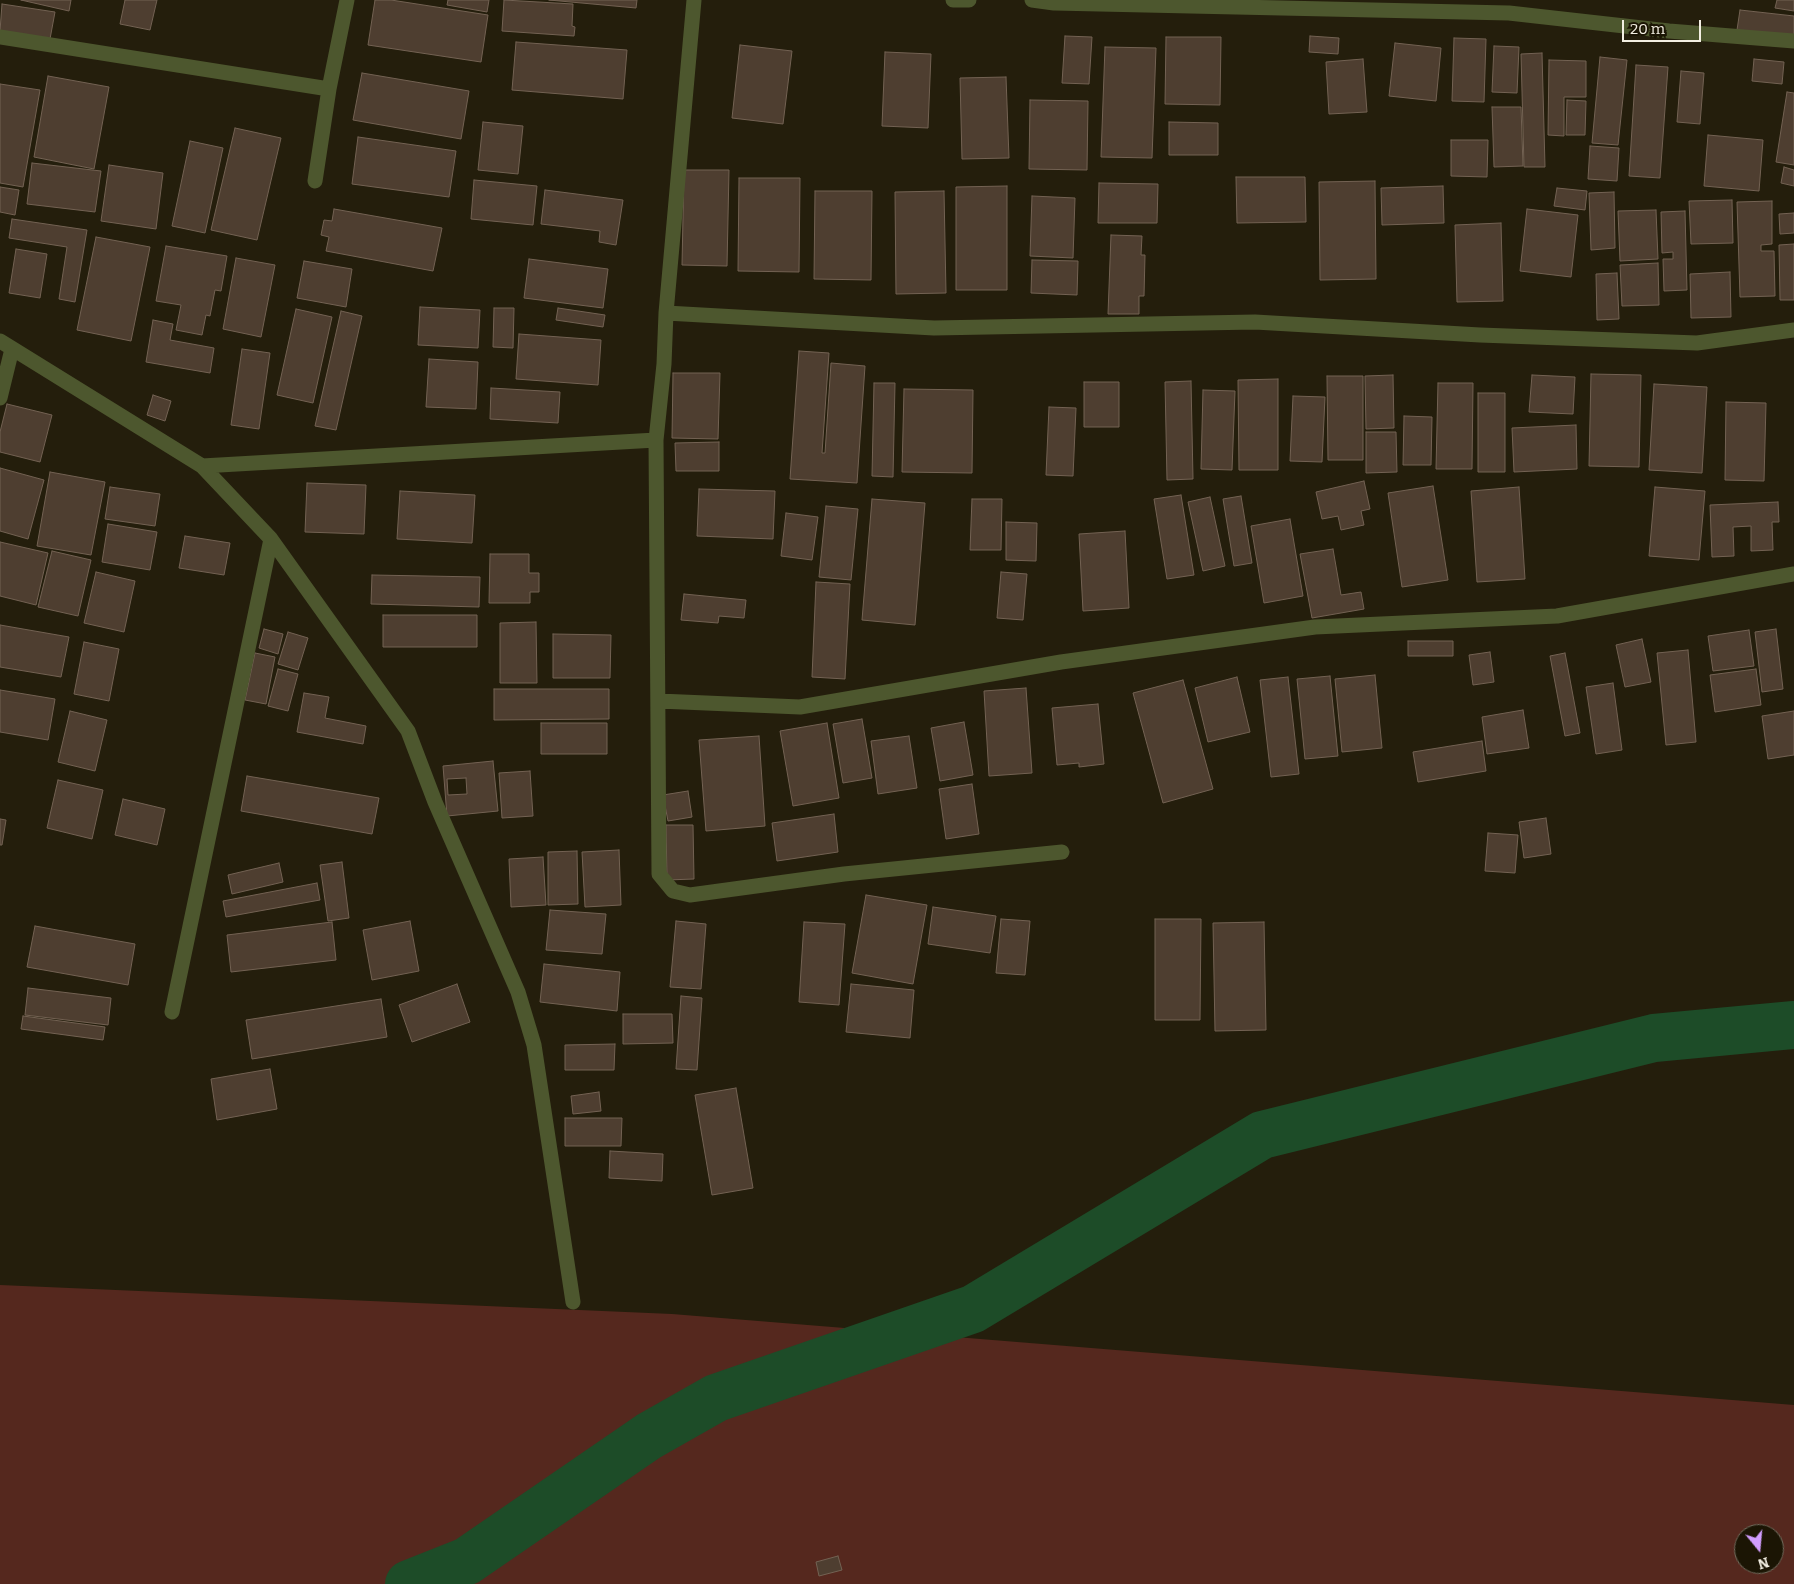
<!DOCTYPE html>
<style>
body{margin:0}
#map{position:relative;width:1794px;height:1584px;overflow:hidden;background:#241e0c;font-family:Bitter,serif}
canvas{display:block}
.north{position:absolute;left:1734px;top:1524px;width:50px;height:50px;box-sizing:border-box;background:#1b1504;border:1px solid #716c5d;border-radius:50%;rotate:163deg;font-size:14px;font-weight:700;line-height:20px;text-align:center;color:#f3efe3}
.north::after{content:'';display:block;margin:auto;width:18px;height:22px;background:#d19dfe;clip-path:polygon(50% 0,100% 100%,50% 72%,0 100%)}
.scale{position:absolute;left:1622px;top:20px;width:79px;height:22px;box-sizing:border-box;border:2px solid #f3efe3;border-top:0;padding-left:6px;font-size:15px;line-height:18px;white-space:nowrap;color:#f3efe3;-webkit-text-stroke:4px #1b1504;paint-order:stroke}
</style>
<div id="map">
<canvas width="1794" height="1584"></canvas>
<div class="north">N</div>
<div class="scale">20 m</div>
</div>
<script>
const g = document.querySelector('canvas').getContext('2d');
g.lineJoin = 'round';
function fillPath(path, color) { g.fillStyle = color; g.fill(path, 'evenodd'); }
const toPath = rows => new Path2D(rows.map(r => 'M' + r).join(''));
function strokePath(path, color, width, dash) { g.strokeStyle = color; g.lineWidth = width; g.lineCap = dash ? 'butt' : 'round'; g.setLineDash(dash || []); g.stroke(path); }
fillPath(toPath([
 [0,1285,672,1314,1794,1405,1794,1584,0,1584],
 [1744,1534,1774,1534,1774,1564,1744,1564]
]), '#55281e');
strokePath(toPath([
 [409,1584,467,1561,649,1436,716,1398,973,1309,1262,1135,1654,1038,1794,1025]
]), '#1d4c28', 48);
const building = toPath([
 [21,0,71,0,69,11,21,0],
 [125,0,157,0,150,30,120,24,125,0],
 [375,0,391,0,488,15,481,62,368,45,375,0],
 [448,0,489,0,487,12,447,5,448,0],
 [504,0,573,4,572,26,575,27,574,36,502,31,504,0],
 [549,0,637,0,636,8,549,0],
 [1777,0,1794,0,1794,11,1775,8,1777,0],
 [2,4,55,12,50,39,0,31,2,4],
 [1740,10,1794,16,1794,37,1737,30,1740,10],
 [1065,36,1092,37,1089,84,1062,83,1065,36],
 [1310,36,1339,38,1338,54,1309,52,1310,36],
 [1166,37,1221,37,1220,105,1165,104,1166,37],
 [1454,38,1486,39,1484,102,1452,101,1454,38],
 [516,42,627,50,623,99,512,90,516,42],
 [1395,43,1441,48,1436,101,1389,96,1395,43],
 [740,45,792,51,783,124,732,118,740,45],
 [1494,46,1519,47,1517,93,1492,92,1494,46],
 [1105,47,1156,48,1152,158,1101,157,1105,47],
 [885,52,931,54,928,128,882,126,885,52],
 [1542,53,1545,167,1524,167,1521,54,1542,53],
 [1600,57,1627,60,1618,145,1592,143,1600,57],
 [1363,59,1367,112,1329,114,1326,62,1363,59],
 [1754,59,1784,62,1782,84,1752,81,1754,59],
 [1549,60,1586,61,1586,97,1564,97,1564,136,1548,135,1549,60],
 [1636,65,1668,67,1660,178,1629,176,1636,65],
 [1681,71,1704,73,1700,124,1677,122,1681,71],
 [362,73,469,91,461,139,353,120,362,73],
 [48,76,109,87,94,169,34,157,48,76],
 [1006,77,1009,158,962,159,960,78,1006,77],
 [0,84,40,90,23,187,0,183,0,84],
 [1787,92,1794,93,1794,165,1776,162,1787,92],
 [1030,100,1088,101,1087,170,1029,169,1030,100],
 [1567,100,1586,101,1585,135,1566,135,1567,100],
 [1492,107,1521,107,1523,166,1494,167,1492,107],
 [483,122,523,126,518,174,478,170,483,122],
 [1169,122,1218,123,1218,155,1169,155,1169,122],
 [235,128,281,138,257,240,211,230,235,128],
 [1708,135,1763,140,1759,191,1704,186,1708,135],
 [358,137,456,151,449,197,352,184,358,137],
 [1451,140,1488,140,1487,177,1451,176,1451,140],
 [190,141,223,148,205,233,172,226,190,141],
 [1590,146,1619,148,1617,181,1588,179,1590,146],
 [32,163,101,171,95,212,27,204,32,163],
 [109,165,163,173,156,229,101,221,109,165],
 [1784,167,1794,170,1794,186,1781,183,1784,167],
 [684,170,729,170,727,266,682,265,684,170],
 [1236,177,1305,177,1306,222,1237,223,1236,177],
 [739,178,800,178,799,272,738,271,739,178],
 [474,180,537,186,533,225,471,219,474,180],
 [1375,181,1376,279,1320,280,1319,182,1375,181],
 [1099,183,1158,184,1157,223,1098,223,1099,183],
 [1007,186,1007,290,956,290,956,187,1007,186],
 [1443,186,1444,223,1382,225,1381,188,1443,186],
 [0,187,19,190,15,215,0,212,0,187],
 [1557,188,1587,191,1585,210,1554,206,1557,188],
 [545,190,623,200,616,245,599,242,600,231,541,224,545,190],
 [815,191,872,191,871,280,814,279,815,191],
 [944,191,946,293,896,294,895,192,944,191],
 [1614,192,1615,248,1591,250,1589,193,1614,192],
 [1032,196,1075,198,1073,258,1030,256,1032,196],
 [1732,200,1733,243,1691,244,1689,201,1732,200],
 [1772,201,1772,244,1761,245,1761,251,1774,251,1775,296,1740,297,1737,202,1772,201],
 [334,209,442,228,433,271,326,251,329,237,321,235,324,220,332,221,334,209],
 [1527,209,1578,215,1571,277,1520,271,1527,209],
 [1656,210,1658,259,1620,261,1618,211,1656,210],
 [1685,211,1687,290,1664,291,1663,259,1673,259,1673,252,1662,253,1661,212,1685,211],
 [1794,213,1794,233,1780,234,1779,214,1794,213],
 [12,219,87,230,75,302,59,299,67,247,9,238,12,219],
 [1501,223,1503,301,1457,302,1455,225,1501,223],
 [1111,235,1142,236,1141,255,1145,255,1144,296,1139,296,1139,314,1108,314,1111,235],
 [96,237,150,247,131,341,77,330,96,237],
 [1794,244,1794,300,1780,300,1779,245,1794,244],
 [166,246,227,256,221,291,215,290,210,316,206,315,202,335,176,330,181,305,156,301,166,246],
 [16,249,47,254,40,298,9,293,16,249],
 [236,258,275,265,261,337,223,329,236,258],
 [529,259,608,269,603,308,524,298,529,259],
 [1032,260,1078,261,1077,295,1031,293,1032,260],
 [304,261,352,269,346,307,297,298,304,261],
 [1658,263,1659,305,1622,306,1620,265,1658,263],
 [1730,272,1731,317,1691,318,1690,274,1730,272],
 [1617,273,1619,319,1597,320,1596,274,1617,273],
 [420,307,480,310,478,348,418,345,420,307],
 [494,308,514,308,513,348,493,347,494,308],
 [558,308,605,315,603,327,556,320,558,308],
 [296,309,332,317,313,403,277,395,296,309],
 [341,311,362,316,336,430,315,426,341,311],
 [153,320,173,324,170,340,214,348,210,373,146,362,153,320],
 [519,334,601,340,598,385,516,379,519,334],
 [242,349,270,353,259,429,231,425,242,349],
 [799,351,829,353,822,453,825,453,831,363,865,366,857,483,790,479,799,351],
 [429,359,478,362,476,409,426,407,429,359],
 [673,373,720,373,718,439,672,438,673,373],
 [1591,374,1641,375,1639,467,1589,466,1591,374],
 [1393,375,1394,428,1366,429,1365,376,1393,375],
 [1532,375,1575,377,1573,414,1529,412,1532,375],
 [1327,376,1363,376,1363,460,1328,460,1327,376],
 [1278,379,1278,470,1239,470,1238,380,1278,379],
 [1191,381,1193,479,1167,480,1165,382,1191,381],
 [1084,382,1119,382,1119,427,1084,427,1084,382],
 [874,383,895,383,893,477,872,476,874,383],
 [1438,383,1473,383,1472,469,1436,469,1438,383],
 [1654,384,1707,387,1702,473,1649,470,1654,384],
 [491,388,560,392,558,423,490,419,491,388],
 [904,389,973,390,972,473,902,472,904,389],
 [1203,390,1235,391,1232,470,1201,469,1203,390],
 [1478,393,1505,393,1505,472,1478,472,1478,393],
 [153,395,171,401,165,421,147,415,153,395],
 [1293,396,1325,397,1322,462,1290,461,1293,396],
 [1726,402,1766,403,1764,481,1725,480,1726,402],
 [7,404,52,415,40,462,0,452,0,432,7,404],
 [1049,407,1076,408,1073,476,1046,475,1049,407],
 [1404,416,1432,417,1431,465,1403,465,1404,416],
 [1576,425,1577,469,1514,472,1512,428,1576,425],
 [1366,432,1396,432,1397,472,1366,473,1366,432],
 [719,442,719,471,676,471,675,443,719,442],
 [0,468,44,480,28,539,0,531,0,468],
 [50,472,105,482,91,555,37,546,50,472],
 [1364,481,1370,509,1361,511,1364,525,1341,530,1338,516,1322,519,1316,492,1364,481],
 [307,483,366,485,364,534,305,532,307,483],
 [1433,486,1448,580,1402,587,1388,493,1433,486],
 [110,487,160,494,155,526,105,519,110,487],
 [1519,487,1525,579,1477,582,1471,491,1519,487],
 [1655,487,1705,491,1699,560,1649,556,1655,487],
 [699,489,775,491,773,539,697,536,699,489],
 [400,491,475,495,472,543,397,539,400,491],
 [1181,495,1194,575,1167,579,1154,499,1181,495],
 [1241,496,1252,563,1234,566,1223,499,1241,496],
 [1210,497,1225,566,1203,571,1188,502,1210,497],
 [872,499,925,503,915,625,862,620,872,499],
 [972,499,1002,499,1001,550,970,550,972,499],
 [1778,502,1779,522,1772,522,1773,550,1751,551,1751,526,1733,527,1734,556,1712,557,1710,505,1778,502],
 [826,506,858,509,851,580,819,577,826,506],
 [786,513,818,517,812,560,781,556,786,513],
 [1290,519,1303,596,1264,603,1251,526,1290,519],
 [1006,522,1037,523,1036,561,1006,560,1006,522],
 [108,524,157,532,150,570,102,562,108,524],
 [1125,531,1129,608,1083,611,1079,534,1125,531],
 [185,536,230,543,224,575,179,568,185,536],
 [0,542,48,553,36,605,0,596,0,542],
 [1333,549,1341,595,1361,592,1364,609,1312,618,1300,554,1333,549],
 [52,551,91,560,78,616,38,607,52,551],
 [490,554,529,554,529,573,539,573,539,592,530,592,530,603,489,603,490,554],
 [96,572,135,581,124,632,84,623,96,572],
 [1001,572,1027,574,1023,620,997,618,1001,572],
 [372,575,480,577,479,607,371,604,372,575],
 [816,582,850,584,845,679,812,677,816,582],
 [684,594,746,600,744,618,719,616,718,623,681,620,684,594],
 [383,615,477,615,477,647,383,647,383,615],
 [536,622,537,683,500,683,500,623,536,622],
 [0,625,69,637,61,677,0,667,0,625],
 [264,629,283,634,278,654,259,648,264,629],
 [1776,629,1783,689,1762,692,1755,632,1776,629],
 [1749,630,1754,666,1713,671,1708,636,1749,630],
 [288,632,308,638,298,670,278,664,288,632],
 [553,634,611,635,610,678,553,678,553,634],
 [1642,639,1651,682,1625,687,1616,645,1642,639],
 [1408,641,1453,641,1453,656,1408,656,1408,641],
 [84,642,119,649,109,701,74,694,84,642],
 [1688,650,1696,742,1666,745,1657,653,1688,650],
 [1490,652,1494,682,1473,685,1469,655,1490,652],
 [255,653,275,657,266,704,245,700,255,653],
 [1565,653,1580,733,1565,736,1550,656,1565,653],
 [278,669,298,674,288,711,268,706,278,669],
 [1756,669,1761,705,1715,712,1710,675,1756,669],
 [1375,675,1382,748,1342,752,1335,679,1375,675],
 [1330,676,1338,756,1305,759,1297,679,1330,676],
 [1237,677,1250,732,1208,742,1195,688,1237,677],
 [1288,677,1299,774,1271,777,1260,680,1288,677],
 [1183,680,1213,789,1163,803,1133,693,1183,680],
 [1613,683,1622,750,1596,754,1586,687,1613,683],
 [1026,688,1032,773,989,776,984,691,1026,688],
 [494,689,609,689,609,719,494,720,494,689],
 [0,690,55,699,48,740,0,732,0,690],
 [304,693,329,697,325,718,366,726,363,744,297,732,304,693],
 [1098,704,1104,764,1079,767,1079,763,1057,765,1052,708,1098,704],
 [1523,710,1529,748,1487,754,1482,717,1523,710],
 [70,711,107,720,95,771,58,762,70,711],
 [1794,711,1794,755,1768,759,1762,716,1794,711],
 [862,719,872,778,843,783,833,724,862,719],
 [964,722,973,775,940,781,931,728,964,722],
 [541,723,607,723,607,754,541,754,541,723],
 [827,723,839,798,793,806,780,731,827,723],
 [759,736,765,826,706,831,699,740,759,736],
 [909,736,917,788,878,794,871,741,909,736],
 [1482,741,1486,771,1418,782,1413,752,1482,741],
 [493,761,498,811,447,816,443,766,493,761],
 [466,778,467,794,448,795,447,779,466,778],
 [530,771,533,816,502,818,499,773,530,771],
 [247,776,379,798,372,834,241,811,247,776],
 [58,780,103,790,92,839,47,828,58,780],
 [972,784,979,834,946,839,939,789,972,784],
 [688,791,692,817,668,821,663,795,688,791],
 [123,799,165,809,157,845,115,835,123,799],
 [834,814,838,852,777,861,772,823,834,814],
 [1546,818,1551,854,1524,858,1519,822,1546,818],
 [0,819,6,820,2,845,0,845,0,819],
 [666,825,693,825,694,879,667,880,666,825],
 [1488,833,1518,835,1515,873,1485,871,1488,833],
 [619,850,621,905,585,907,582,852,619,850],
 [577,851,578,904,548,905,548,852,577,851],
 [543,857,546,905,511,907,509,859,543,857],
 [342,862,349,918,328,921,320,865,342,862],
 [279,863,283,882,232,894,228,875,279,863],
 [317,883,320,900,226,917,223,901,317,883],
 [866,895,927,905,913,984,852,973,866,895],
 [933,907,996,916,990,953,928,944,933,907],
 [550,910,606,914,602,954,546,950,550,910],
 [1001,919,1030,921,1025,975,996,973,1001,919],
 [1155,919,1201,919,1200,1020,1155,1020,1155,919],
 [410,921,419,971,372,980,363,930,410,921],
 [676,921,706,924,701,989,670,987,676,921],
 [332,922,336,960,231,972,227,935,332,922],
 [804,922,845,924,839,1005,799,1002,804,922],
 [1264,922,1266,1030,1215,1031,1213,923,1264,922],
 [35,926,135,944,128,985,27,967,35,926],
 [544,964,620,972,617,1011,540,1002,544,964],
 [457,984,470,1022,412,1042,399,1005,457,984],
 [851,984,914,990,910,1038,846,1032,851,984],
 [28,988,111,998,108,1025,25,1015,28,988],
 [681,996,702,998,697,1070,676,1069,681,996],
 [381,999,387,1037,252,1059,246,1020,381,999],
 [623,1014,672,1014,673,1043,623,1044,623,1014],
 [23,1016,105,1027,103,1040,21,1029,23,1016],
 [615,1044,614,1070,565,1070,565,1045,615,1044],
 [270,1069,277,1109,217,1120,211,1079,270,1069],
 [736,1088,753,1188,712,1195,695,1095,736,1088],
 [599,1092,601,1111,573,1114,571,1096,599,1092],
 [565,1118,622,1118,621,1146,565,1146,565,1118],
 [610,1151,663,1154,662,1181,609,1178,610,1151],
 [838,1556,842,1570,819,1576,816,1562,838,1556]
]);
fillPath(building, '#4e3e30');
strokePath(building, '#736253', 1);
strokePath(toPath([
 [694,0,666,313,664,364,656,440,659,874,673,891,690,895,844,874,1062,852],
 [953,0,969,0],
 [1032,0,1054,3,1509,13,1669,31,1794,41],
 [0,37,329,89],
 [315,181,329,89,347,0],
 [666,313,934,328,1255,322,1480,335,1697,343,1794,330],
 [0,341,202,466,271,539,408,731,435,802,518,992,534,1045,573,1302],
 [0,398,12,349],
 [202,466,656,440],
 [659,701,800,707,1061,662,1315,627,1557,616,1794,574],
 [172,1012,271,539]
]), '#4d572e', 15);
</script>
